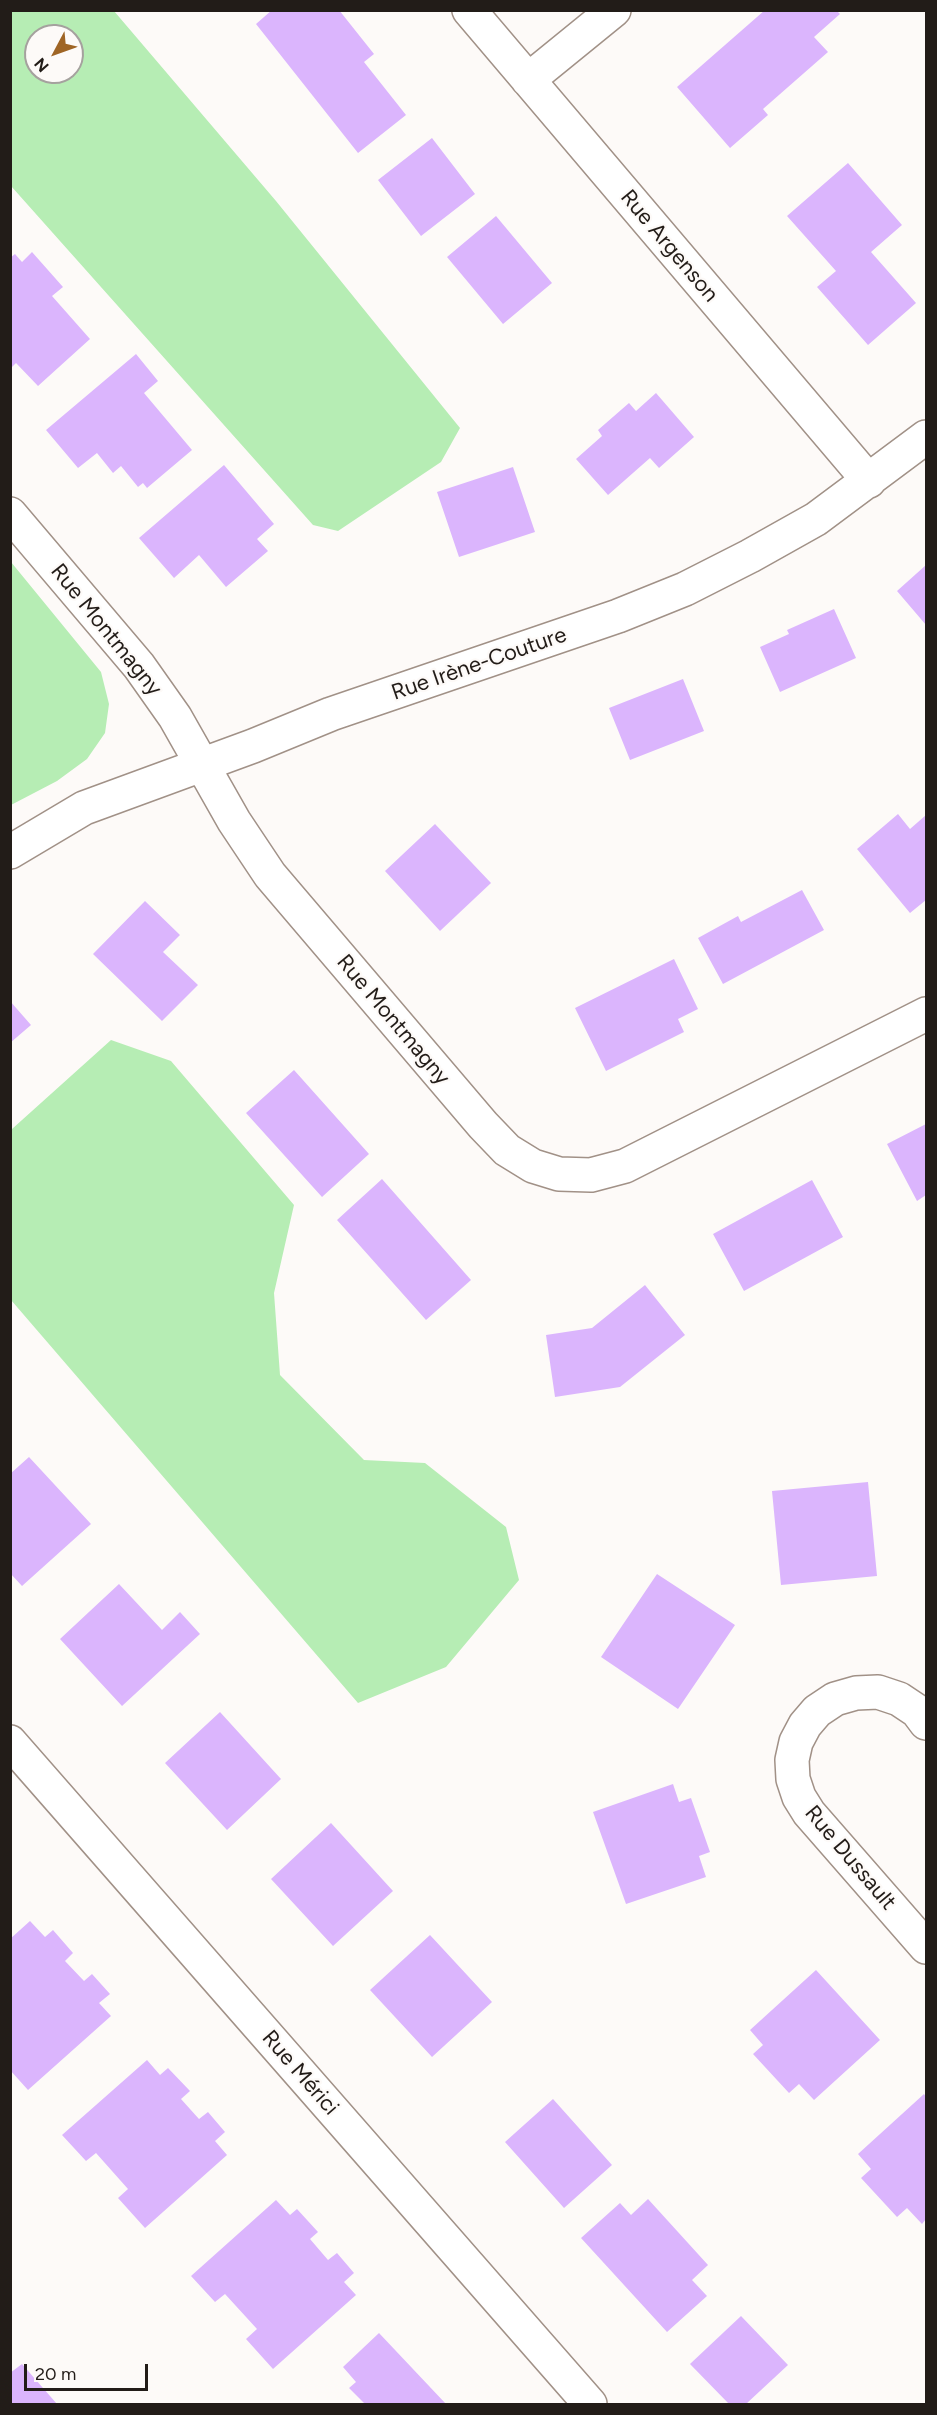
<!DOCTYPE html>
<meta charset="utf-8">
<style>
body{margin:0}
#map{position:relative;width:937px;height:2415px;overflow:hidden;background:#fdfaf8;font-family:Figtree,sans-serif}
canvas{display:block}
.frame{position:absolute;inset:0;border:12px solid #221c18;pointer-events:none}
.north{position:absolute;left:24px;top:24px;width:60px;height:60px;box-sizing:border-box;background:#fdfaf8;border:2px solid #a5a19e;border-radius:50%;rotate:229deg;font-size:16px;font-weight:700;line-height:24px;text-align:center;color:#221c18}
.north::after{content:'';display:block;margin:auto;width:21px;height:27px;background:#9f6525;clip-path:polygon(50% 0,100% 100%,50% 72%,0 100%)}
.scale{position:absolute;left:24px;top:2364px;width:124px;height:27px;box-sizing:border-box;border:3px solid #221c18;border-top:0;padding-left:8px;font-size:18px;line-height:21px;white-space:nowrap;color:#221c18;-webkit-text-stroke:4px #fdfaf8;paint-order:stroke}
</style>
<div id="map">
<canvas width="937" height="2415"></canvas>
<div class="frame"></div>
<div class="north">N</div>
<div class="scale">20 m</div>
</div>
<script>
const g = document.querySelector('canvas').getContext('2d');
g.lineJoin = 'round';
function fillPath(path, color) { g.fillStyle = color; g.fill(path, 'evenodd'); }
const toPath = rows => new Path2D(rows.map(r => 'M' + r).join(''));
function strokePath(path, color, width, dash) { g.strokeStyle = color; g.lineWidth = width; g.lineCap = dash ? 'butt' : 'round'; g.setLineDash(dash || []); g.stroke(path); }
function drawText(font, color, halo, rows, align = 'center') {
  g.font = font + ' Figtree,sans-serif'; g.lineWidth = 4.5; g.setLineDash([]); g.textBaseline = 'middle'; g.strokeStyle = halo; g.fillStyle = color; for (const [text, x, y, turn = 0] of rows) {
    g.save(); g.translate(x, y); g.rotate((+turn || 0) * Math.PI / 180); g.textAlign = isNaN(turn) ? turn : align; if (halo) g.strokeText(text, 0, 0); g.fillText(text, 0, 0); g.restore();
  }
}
fillPath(toPath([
 [10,11,114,11,276,201,460,428,441,462,338,531,313,525,11,186],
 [36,36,72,36,72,72,36,72],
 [11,562,101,672,109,704,105,733,87,759,57,781,11,805],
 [111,1040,171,1061,294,1205,274,1293,280,1375,364,1460,425,1463,506,1527,519,1580,446,1667,358,1703,11,1300,11,1133,12,1129]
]), '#b6edb4');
fillPath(toPath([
 [272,10,339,10,374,54,364,62,406,115,358,153,256,24],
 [765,10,836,10,840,14,814,37,828,52,763,109,768,115,730,148,677,87],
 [432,138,475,194,421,236,378,180],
 [848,163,902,225,871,252,916,303,868,345,817,287,836,271,787,216],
 [496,216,552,283,503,324,447,257],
 [32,252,63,287,52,296,90,339,38,386,16,363,12,367,10,365,10,258,15,254,22,262],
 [136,354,158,381,144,393,192,450,147,488,143,483,138,487,121,466,113,473,97,453,78,468,46,430],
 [656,393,694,437,659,468,650,458,608,495,576,459,602,436,598,430,629,403,636,411],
 [224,465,274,524,257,539,268,551,226,587,199,555,174,578,139,538],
 [513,467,535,532,459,557,437,492],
 [926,565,926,625,897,591],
 [834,609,856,658,780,692,760,647,789,634,787,630],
 [683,679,704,731,630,760,609,708],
 [898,814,910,829,926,815,926,900,910,913,857,849],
 [435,824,491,883,440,931,385,871],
 [802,890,824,930,723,984,698,938,738,916,741,922],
 [145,901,180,935,163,952,198,985,162,1021,93,954],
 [674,959,698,1009,678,1019,684,1032,606,1071,575,1008],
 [10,1001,31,1025,10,1043],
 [294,1070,369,1154,322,1197,246,1113],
 [926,1124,926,1195,917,1201,887,1144],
 [382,1179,471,1280,426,1320,337,1220],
 [812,1180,843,1237,744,1291,713,1234],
 [645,1285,685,1335,620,1387,555,1397,546,1335,592,1328],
 [29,1457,91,1524,22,1586,10,1573,10,1474],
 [868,1482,877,1576,781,1585,772,1491],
 [657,1574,735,1625,678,1709,601,1657],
 [119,1584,162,1630,180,1612,200,1634,122,1706,60,1639],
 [220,1712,281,1779,227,1830,165,1763],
 [673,1784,679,1802,691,1798,710,1852,699,1856,706,1877,626,1904,593,1812],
 [331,1823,393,1891,333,1946,271,1879],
 [30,1921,45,1937,53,1930,73,1953,65,1961,84,1981,92,1974,110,1994,99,2003,111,2016,28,2090,10,2070,10,1939],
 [430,1935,492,2002,432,2057,370,1990],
 [816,1970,880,2040,814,2100,799,2084,789,2093,753,2054,763,2045,750,2030],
 [147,2060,160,2075,168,2068,190,2091,181,2099,199,2119,208,2112,225,2132,215,2141,227,2155,145,2228,118,2198,128,2189,96,2153,86,2161,62,2135],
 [924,2094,926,2097,926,2219,922,2224,907,2208,897,2217,861,2178,871,2169,858,2154],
 [553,2099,612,2165,564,2208,505,2142],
 [648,2199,708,2265,692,2280,707,2296,667,2332,581,2238,620,2203,631,2215],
 [276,2200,290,2215,297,2209,318,2232,310,2239,328,2260,337,2253,354,2273,344,2282,356,2295,273,2369,246,2339,257,2329,225,2294,215,2302,191,2276],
 [741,2316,788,2365,746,2404,729,2404,690,2364],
 [379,2333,446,2404,365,2404,349,2388,356,2382,343,2367],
 [22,2364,57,2404,10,2404,10,2373]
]), '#dbb5fd');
const minor = toPath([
 [469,10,869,481],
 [528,80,614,10],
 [10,514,139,666,175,717,234,821,270,875,483,1125,507,1150,533,1166,559,1174,591,1175,625,1166,926,1014],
 [10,852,84,808,253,746,331,714,618,616,685,589,750,556,816,519,926,437],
 [926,1723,917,1711,899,1699,878,1692,856,1693,835,1699,817,1711,805,1725,796,1742,792,1760,793,1779,799,1797,809,1813,926,1947],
 [10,1742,590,2404]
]);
strokePath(minor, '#a19187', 36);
strokePath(minor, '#fff', 33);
drawText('22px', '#221c18', '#fdfaf8', [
 ["Rue Argenson",669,246,50],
 ["Rue Montmagny",106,630,51],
 ["Rue Irène-Couture",479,664,-19],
 ["Rue Montmagny",393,1020,50],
 ["Rue Dussault",850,1858,50],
 ["Rue Mérici",300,2073,49]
]);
</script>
